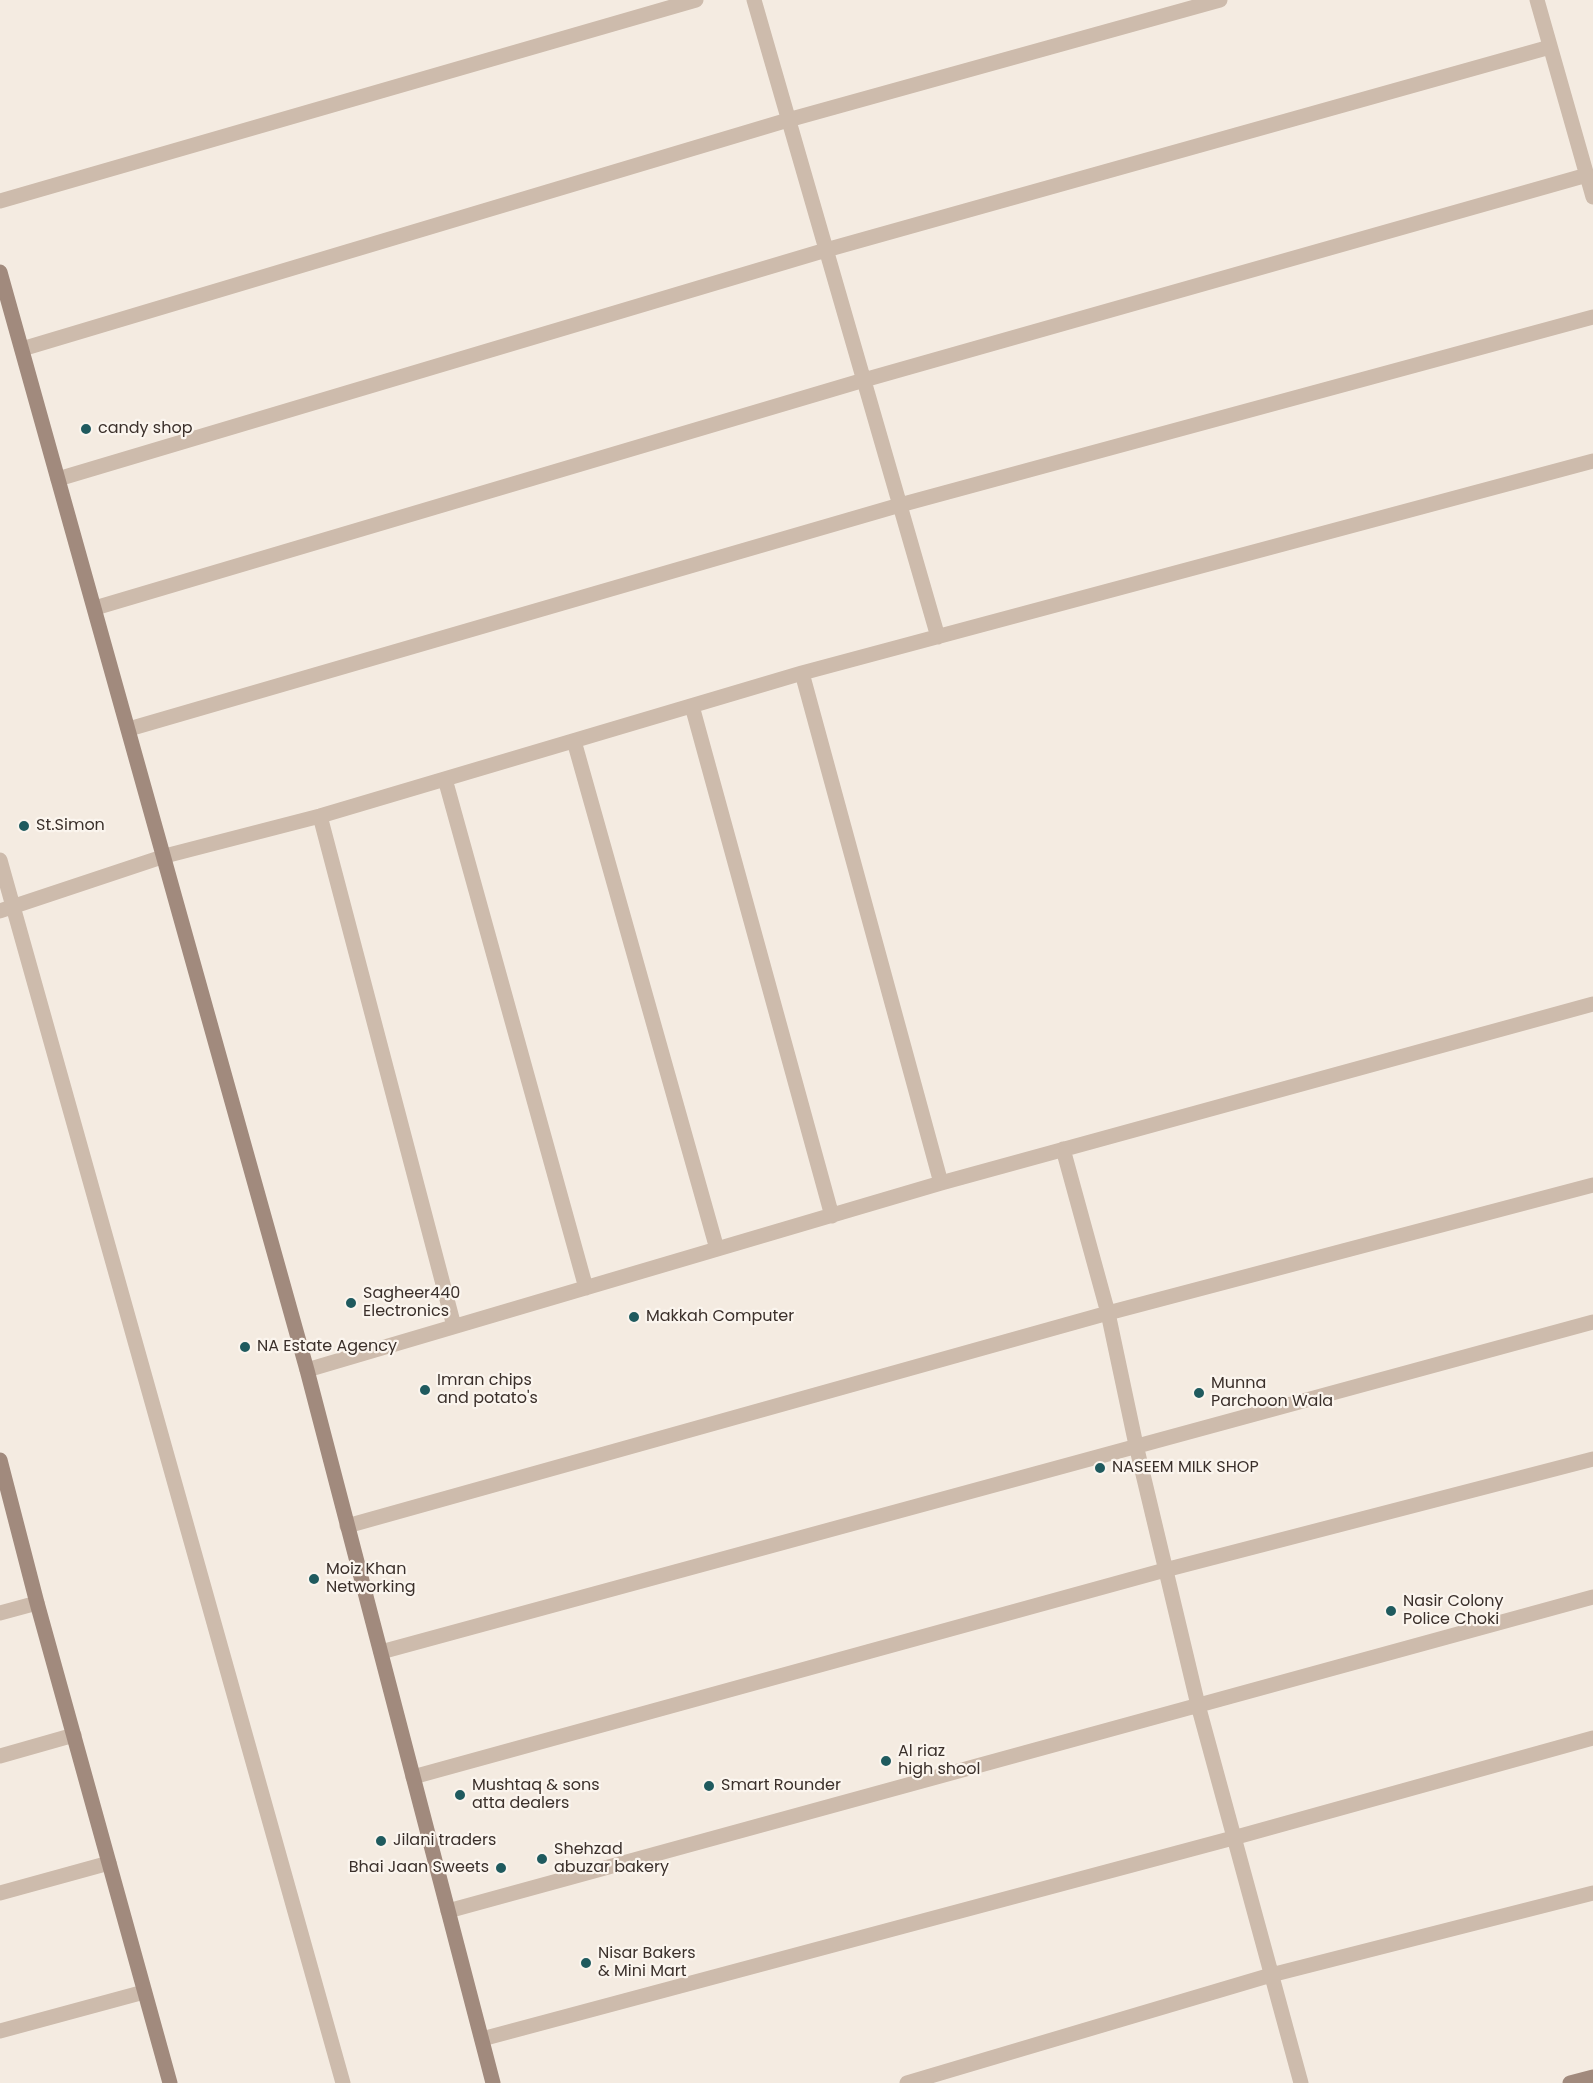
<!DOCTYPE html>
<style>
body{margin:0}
canvas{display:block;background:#f4ebe1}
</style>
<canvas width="1593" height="2083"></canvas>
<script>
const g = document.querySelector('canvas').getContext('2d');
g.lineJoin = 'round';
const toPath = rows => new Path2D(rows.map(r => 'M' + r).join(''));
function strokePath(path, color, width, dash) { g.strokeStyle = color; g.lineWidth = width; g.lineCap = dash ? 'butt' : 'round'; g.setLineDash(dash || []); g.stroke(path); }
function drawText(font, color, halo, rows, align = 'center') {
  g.font = font + ' Poppins,sans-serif'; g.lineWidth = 4.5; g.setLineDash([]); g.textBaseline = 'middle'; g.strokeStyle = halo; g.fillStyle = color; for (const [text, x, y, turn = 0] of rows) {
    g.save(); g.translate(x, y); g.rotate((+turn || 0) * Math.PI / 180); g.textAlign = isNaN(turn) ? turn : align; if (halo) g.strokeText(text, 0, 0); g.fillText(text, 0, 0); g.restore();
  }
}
strokePath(toPath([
 [754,0,938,637],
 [1537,0,1593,197],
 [0,201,696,0],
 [22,349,788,120,1220,0],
 [58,479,826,250,1550,47],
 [95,608,864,380,1587,175],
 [802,673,941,1183],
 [692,706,832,1216],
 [129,729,900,505,1593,317],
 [574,741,717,1249],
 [445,779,586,1288],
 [320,816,454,1326],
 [0,860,343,2083],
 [0,911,165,856,320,816,802,673,1593,461],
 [1063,1149,1108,1313,1136,1445,1198,1705,1301,2083],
 [307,1370,941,1183,1593,1004],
 [347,1526,1108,1313,1593,1185],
 [0,1613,37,1603],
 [381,1652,1593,1322],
 [0,1756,74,1735],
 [413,1777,1165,1570,1593,1459],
 [0,1893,109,1863],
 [448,1911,1593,1597],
 [0,2031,144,1992],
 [482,2039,1233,1838,1593,1738],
 [907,2083,1271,1975,1593,1893]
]), '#cdbbac', 15);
strokePath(toPath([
 [0,272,307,1370,493,2083],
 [0,1460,37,1603,170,2083],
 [1570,2083,1593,2077]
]), '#a18a7d', 15);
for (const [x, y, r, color] of [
 [86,429,6,"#1f5a5e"],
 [24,826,6,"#1f5a5e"],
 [351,1303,6,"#1f5a5e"],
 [634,1317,6,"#1f5a5e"],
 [245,1347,6,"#1f5a5e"],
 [425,1390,6,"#1f5a5e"],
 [1199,1393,6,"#1f5a5e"],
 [1100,1468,6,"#1f5a5e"],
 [314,1579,6,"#1f5a5e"],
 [1391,1611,6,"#1f5a5e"],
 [886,1761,6,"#1f5a5e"],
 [709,1786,6,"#1f5a5e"],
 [460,1795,6,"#1f5a5e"],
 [381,1841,6,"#1f5a5e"],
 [542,1859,6,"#1f5a5e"],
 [501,1868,6,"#1f5a5e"],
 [586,1963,6,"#1f5a5e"]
]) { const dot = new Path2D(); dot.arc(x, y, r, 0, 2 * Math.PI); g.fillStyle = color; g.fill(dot); strokePath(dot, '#fbf5ee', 2); }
drawText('16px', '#3b302b', '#fbf5ee', [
 ["candy shop",98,429],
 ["St.Simon",36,826],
 ["Sagheer440",363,1294],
 ["Electronics",363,1312],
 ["Makkah Computer",646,1317],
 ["NA Estate Agency",257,1347],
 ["Imran chips",437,1381],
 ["and potato's",437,1399],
 ["Munna",1211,1384],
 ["Parchoon Wala",1211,1402],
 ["NASEEM MILK SHOP",1112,1468],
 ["Moiz Khan",326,1570],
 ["Networking",326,1588],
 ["Nasir Colony",1403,1602],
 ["Police Choki",1403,1620],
 ["Al riaz",898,1752],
 ["high shool",898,1770],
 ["Mushtaq & sons",472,1786],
 ["atta dealers",472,1804],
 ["Smart Rounder",721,1786],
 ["Jilani traders",393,1841],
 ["Shehzad",554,1850],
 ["abuzar bakery",554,1868],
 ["Bhai Jaan Sweets",489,1868,"right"],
 ["Nisar Bakers",598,1954],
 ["& Mini Mart",598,1972]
], 'left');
</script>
